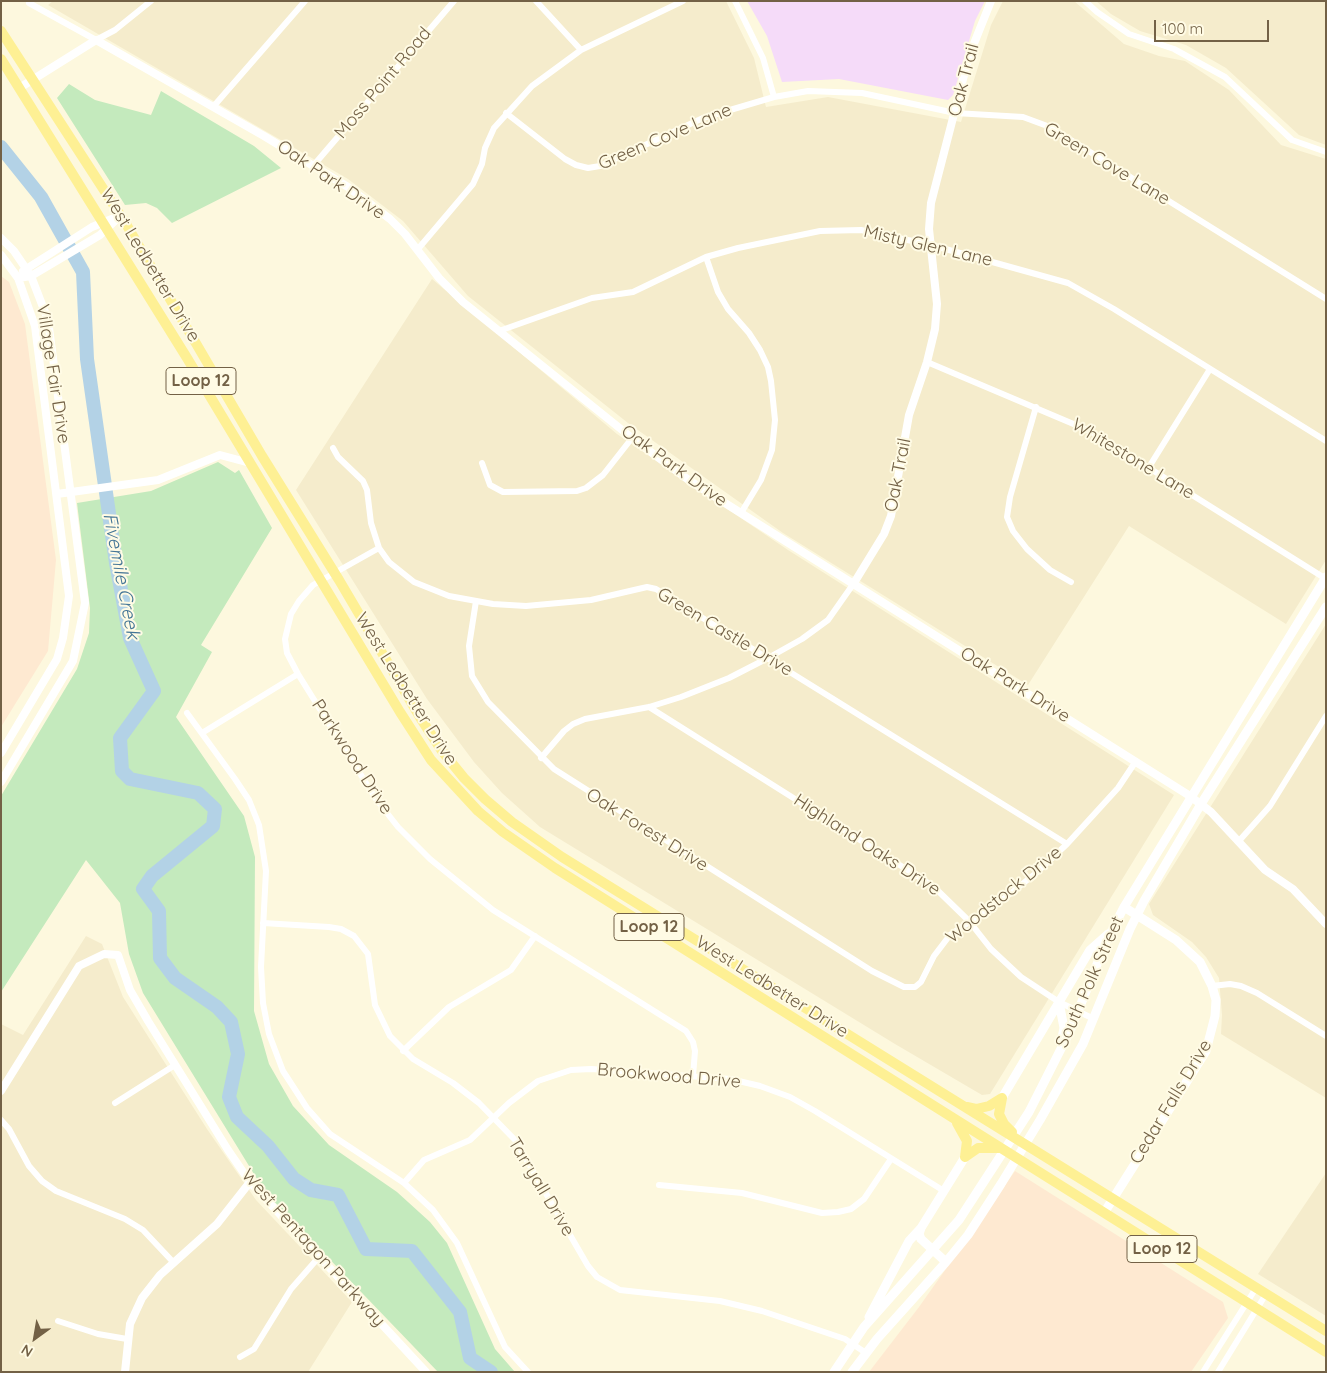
<!DOCTYPE html>
<style>
body{margin:0}
#map{position:relative;width:1327px;height:1373px;overflow:hidden;background:#fdf8de;font-family:Quicksand,sans-serif}
canvas{display:block}
.frame{position:absolute;inset:0;border:2px solid #736146;pointer-events:none}
.north{position:absolute;left:10px;top:1313px;width:50px;height:50px;-webkit-text-stroke:4px #fffbe5;paint-order:stroke;rotate:212deg;font-size:14px;font-weight:700;line-height:20px;text-align:center;color:#736146}
.north::after{content:'';display:block;margin:auto;width:18px;height:22px;background:#736146;clip-path:polygon(50% 0,100% 100%,50% 72%,0 100%)}
.scale{position:absolute;left:1154px;top:20px;width:115px;height:22px;box-sizing:border-box;border:2px solid #736146;border-top:0;padding-left:6px;font-size:15px;line-height:18px;white-space:nowrap;color:#736146;-webkit-text-stroke:4px #fffbe5;paint-order:stroke}
</style>
<div id="map">
<canvas width="1327" height="1373"></canvas>
<div class="frame"></div>
<div class="north">N</div>
<div class="scale">100 m</div>
</div>
<script>
const g = document.querySelector('canvas').getContext('2d');
g.lineJoin = 'round';
function fillPath(path, color) { g.fillStyle = color; g.fill(path, 'evenodd'); }
const toPath = rows => new Path2D(rows.map(r => 'M' + r).join(''));
function strokePath(path, color, width, dash) { g.strokeStyle = color; g.lineWidth = width; g.lineCap = dash ? 'butt' : 'round'; g.setLineDash(dash || []); g.stroke(path); }
function drawText(font, color, halo, rows, align = 'center') {
  g.font = font + ' Quicksand,sans-serif'; g.lineWidth = 4; g.setLineDash([]); g.textBaseline = 'middle'; g.strokeStyle = halo; g.fillStyle = color; for (const [text, x, y, turn = 0] of rows) {
    g.save(); g.translate(x, y); g.rotate((+turn || 0) * Math.PI / 180); g.textAlign = isNaN(turn) ? turn : align; if (halo) g.strokeText(text, 0, 0); g.fillText(text, 0, 0); g.restore();
  }
}
fillPath(toPath([
 [53,1,726,1,754,58,766,107,828,97,961,122,991,25,1003,1,1074,1,1124,44,1159,56,1185,61,1229,90,1281,145,1326,159,1326,560,1286,624,1129,526,1028,685,783,533,628,423,468,296,403,221,348,179,48,5],
 [1096,1,1326,1,1326,145,1299,135,1226,68,1186,45,1140,31,1111,14],
 [432,279,617,434,788,550,1174,795,990,1094,982,1095,895,1044,540,827,502,793,474,762,427,699,296,490],
 [1326,624,1326,1098,1221,1034,1222,1015,1219,978,1206,957,1192,942,1153,915,1149,904],
 [86,936,102,944,123,997,207,1129,256,1200,352,1302,308,1372,1,1372,1,1024,23,1035],
 [1326,1173,1326,1316,1258,1274]
]), '#f5eccc');
fillPath(toPath([
 [1,276,9,282,25,324,56,560,48,651,1,727],
 [1015,1171,1223,1302,1228,1318,1191,1372,869,1372,919,1307]
]), '#fee9d1');
fillPath(toPath([
 [747,1,985,1,975,21,953,95,948,100,839,79,782,82,767,36]
]), '#f5dbf9');
fillPath(toPath([
 [69,84,95,100,151,115,161,91,254,146,281,168,172,223,157,208,146,203,125,205,57,98],
 [218,462,235,473,239,470,272,528,201,645,212,652,176,717,244,816,255,857,254,1011,269,1064,293,1106,329,1145,397,1192,430,1222,447,1243,495,1349,515,1372,438,1372,265,1192,143,993,129,954,120,903,86,860,1,992,1,796,77,669,89,633,90,608,77,503,151,491]
]), '#c4eabd');
strokePath(toPath([
 [1,147,41,197,83,272,87,359,116,563,130,638,154,691,120,738,122,771,130,779,198,793,215,809,213,826,152,876,143,889,159,911,160,958,175,978,217,1007,231,1022,238,1054,229,1097,237,1117,268,1146,294,1179,311,1190,338,1195,366,1249,412,1251,460,1312,470,1358,491,1372]
]), '#b3d2e6', 14);
strokePath(toPath([
 [536,1,581,50],
 [735,1,763,58,774,97],
 [1085,1,1097,12,1129,34,1174,49,1225,77,1292,140,1326,152],
 [29,3,96,40,115,30,151,1],
 [213,107,305,1],
 [506,113,565,159,576,165,588,168,600,166,703,118,774,97,808,91,862,93,955,113,1023,117,1050,127,1326,299],
 [313,166,454,1],
 [418,249,473,184,482,164,485,148,494,128,532,86,581,50,683,1],
 [706,257,718,292,728,309,749,333,760,350,768,367,771,381,775,420,772,450,761,480,741,513],
 [499,331,592,298,633,292,706,257,738,248,820,231,861,230,931,245,1068,283,1114,309,1326,441],
 [927,362,1090,431,1326,579],
 [1036,407,1010,497,1007,517,1013,531,1027,549,1050,570,1071,582],
 [333,448,338,457,363,481,367,490,371,523,379,548,389,562,414,582,449,596,493,604,526,606,591,600,647,587,656,589,1067,844],
 [482,463,490,485,503,492,577,491,586,488,603,475,632,438],
 [1149,467,1210,369],
 [379,548,313,585,299,601,291,614,285,639,287,653,298,674,376,799,398,827,430,859,493,910,686,1031,693,1042,695,1051,693,1076],
 [476,601,469,646,472,676,488,702,554,769,872,971,904,987,915,987,921,982,934,956,950,935,1006,897,1036,873,1067,844,1118,788,1136,761],
 [649,707,933,886,969,921,991,949,1021,977,1059,1002,1094,1019],
 [187,713,235,779,249,800,259,825,266,871,261,967,263,1003,269,1034,283,1071,307,1108,330,1134,404,1183,433,1210,457,1243,505,1347,528,1372],
 [202,733,298,674],
 [541,758,564,731,573,724,585,719,649,707,681,697,729,678,768,658,802,639,828,620,854,583],
 [1239,841,1270,806,1326,716],
 [263,923,329,927,341,929,354,936,368,954,375,1005,390,1036,413,1059,453,1083,479,1103,515,1140,588,1266,597,1277,620,1290,720,1301,762,1311,845,1339,866,1353],
 [1212,986,1230,984,1241,986,1257,993,1326,1036],
 [403,1051,449,1007,511,970,535,936],
 [115,1103,175,1065],
 [1,1120,9,1129,29,1166,42,1181,56,1191,125,1219,143,1230,174,1263],
 [404,1183,424,1160,470,1140,509,1103,538,1081,571,1070,591,1069,730,1079,760,1086,790,1097,815,1111,944,1191],
 [659,1185,742,1193,822,1213,838,1212,851,1209,864,1199,891,1159],
 [58,1321,98,1334,127,1339],
 [240,1357,254,1349,291,1289,319,1257],
 [1203,1372,1256,1288],
 [1218,1372,1266,1294]
]), '#fff', 6);
strokePath(toPath([
 [21,87,96,40,264,136,348,187,390,219,405,234,439,278,463,302,632,438,690,481,1190,796,1211,812,1265,870,1293,889,1326,924],
 [1,238,14,251,31,276,48,320,85,603,73,661,1,782],
 [1,255,18,278,35,326,69,596,63,638,57,659,1,753],
 [23,271,92,227,119,216],
 [18,278,31,276,100,235,121,215],
 [57,494,158,480,220,455,250,463],
 [854,583,884,534,891,516,909,415,927,362,935,329,937,304,929,229,931,203,969,56,991,1],
 [1,1091,79,966,104,954,118,955,130,990,148,1021,228,1150,250,1182,426,1372],
 [125,1372,130,1324,142,1298,160,1275,217,1224,250,1182]
]), '#fff', 8);
strokePath(toPath([
 [1059,1002,1064,1028,1061,1043],
 [1002,1098,1090,950,1108,934],
 [1104,1213,1206,1051,1215,1016,1216,1000,1212,986,1200,962,1176,940,1124,907],
 [921,1228,919,1234,921,1239,946,1262],
 [869,1317,909,1241,921,1228,965,1157],
 [834,1372,864,1327,959,1220,1029,1112,1070,1031,1106,942,1124,907,1326,577],
 [852,1372,877,1339,946,1262,968,1235,1001,1184,1040,1120,1083,1044,1130,929,1144,901,1201,804,1326,607]
]), '#fff', 9);
strokePath(toPath([
 [1,31,126,224,262,456,339,580,421,719,442,751,464,778,485,799,512,822,562,857,1326,1331],
 [1,59,187,358,400,712,431,760,478,811,503,832,555,868,1326,1352],
 [1002,1098,999,1114,1004,1124,1012,1132],
 [967,1107,976,1109,989,1106,1002,1098],
 [957,1123,967,1141,965,1157],
 [965,1157,978,1148,999,1148]
]), '#fef094', 10);
for (const [x, y, w] of [
 [201,381,70],
 [649,927,70],
 [1162,1249,70]
]) { const box = new Path2D(); box.roundRect(x - w / 2, y - 13.5, w, 27, 4); g.fillStyle = '#fffbe5'; g.fill(box); strokePath(box, '#736146', 1); }
drawText('bold 16px', '#736146', null, [
 ["Loop 12",201,381],
 ["Loop 12",649,927],
 ["Loop 12",1162,1249]
]);
drawText('18px', '#736146', '#fffbe5', [
 ["Oak Trail",964,80,-75],
 ["Moss Point Road",383,83,-50],
 ["Green Cove Lane",665,137,-23],
 ["Green Cove Lane",1107,164,31],
 ["Oak Park Drive",331,180,34],
 ["Misty Glen Lane",928,246,13],
 ["West Ledbetter Drive",150,265,59],
 ["Village Fair Drive",53,374,81],
 ["Whitestone Lane",1133,459,31],
 ["Oak Park Drive",674,466,36],
 ["Oak Trail",898,475,-79],
 ["Green Castle Drive",725,632,31],
 ["Oak Park Drive",1015,685,32],
 ["West Ledbetter Drive",406,689,58],
 ["Parkwood Drive",352,757,57],
 ["Oak Forest Drive",647,830,32],
 ["Highland Oaks Drive",867,845,33],
 ["Woodstock Drive",1004,895,-39],
 ["South Polk Street",1090,982,-66],
 ["West Ledbetter Drive",772,987,32],
 ["Brookwood Drive",669,1076,5],
 ["Cedar Falls Drive",1171,1102,-59],
 ["Tarryall Drive",541,1187,59],
 ["West Pentagon Parkway",313,1248,48]
]);
drawText('italic 19px', '#447596', '#fffbe5', [
 ["Fivemile Creek",121,576,79]
]);
</script>
